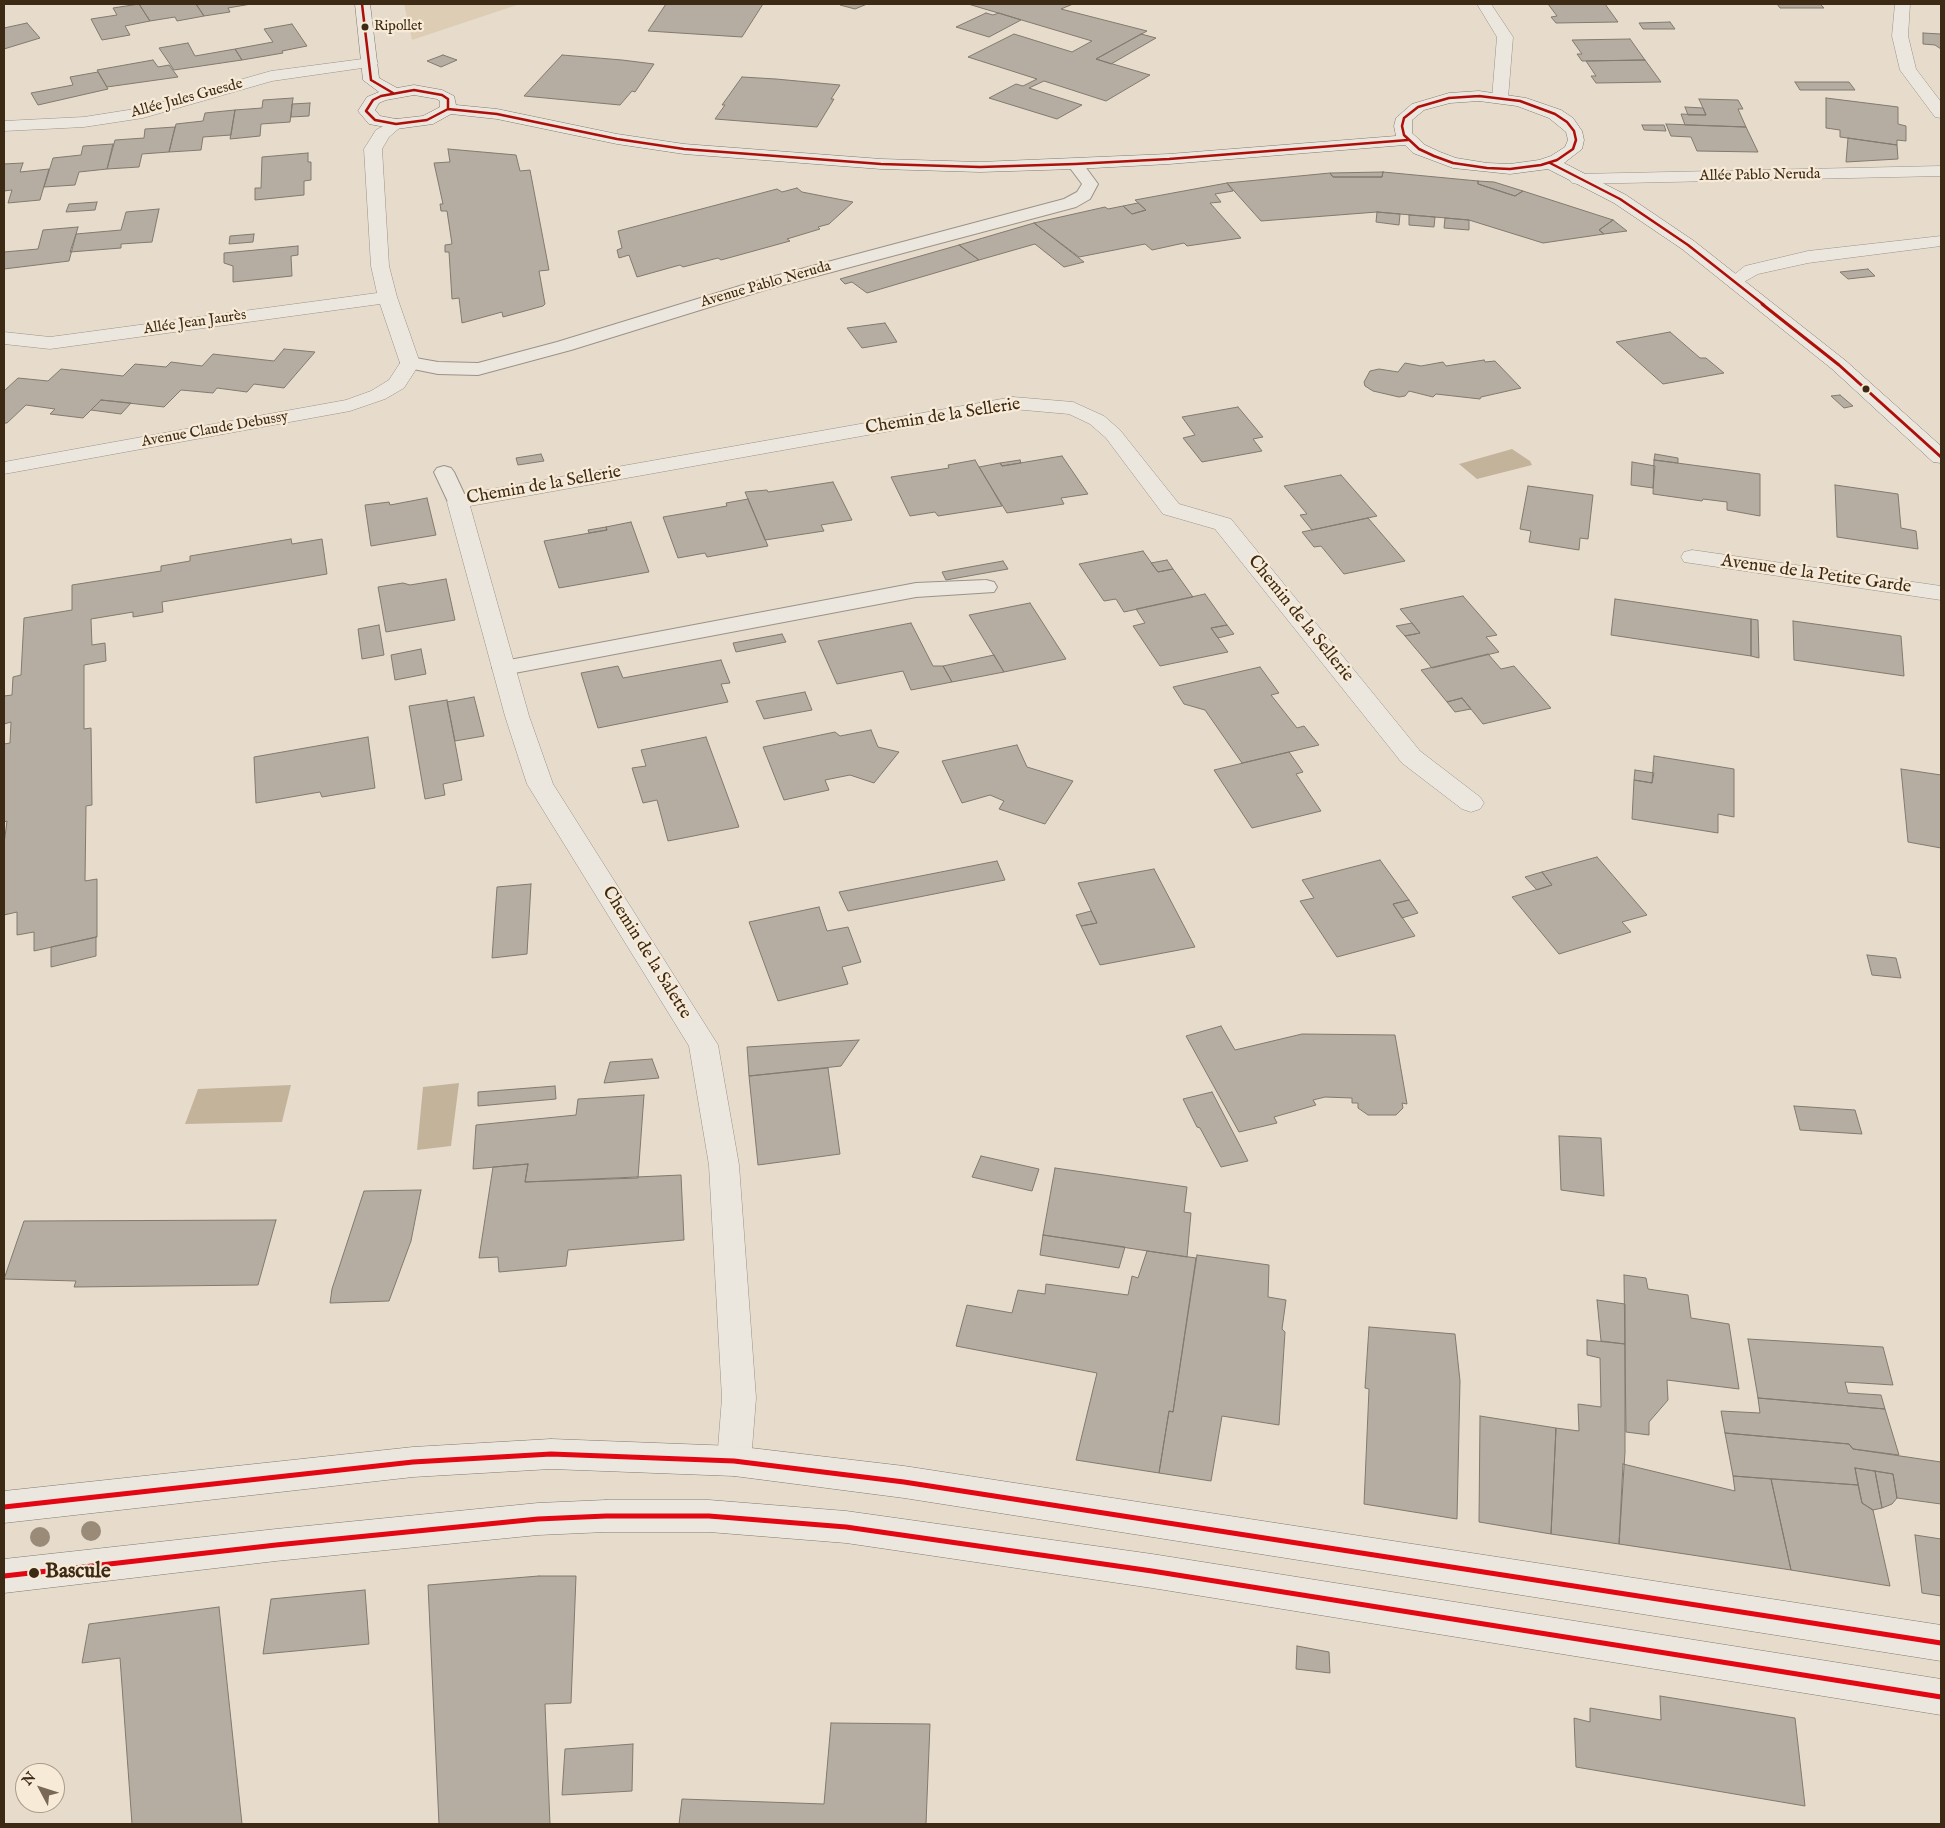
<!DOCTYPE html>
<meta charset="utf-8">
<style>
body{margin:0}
#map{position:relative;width:1945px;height:1828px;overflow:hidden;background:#e7dccc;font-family:"IM FELL English",serif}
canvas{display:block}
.frame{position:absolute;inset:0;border:5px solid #3c2a15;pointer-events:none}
.north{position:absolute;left:15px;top:1763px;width:50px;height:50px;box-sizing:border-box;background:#f7ead6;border:1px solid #ac9d89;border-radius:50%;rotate:310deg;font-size:14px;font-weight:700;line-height:20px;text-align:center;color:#3c2a15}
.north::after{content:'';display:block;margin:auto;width:18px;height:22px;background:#786855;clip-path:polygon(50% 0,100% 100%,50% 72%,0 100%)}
</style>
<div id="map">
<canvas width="1945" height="1828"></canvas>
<div class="frame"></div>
<div class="north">N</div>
</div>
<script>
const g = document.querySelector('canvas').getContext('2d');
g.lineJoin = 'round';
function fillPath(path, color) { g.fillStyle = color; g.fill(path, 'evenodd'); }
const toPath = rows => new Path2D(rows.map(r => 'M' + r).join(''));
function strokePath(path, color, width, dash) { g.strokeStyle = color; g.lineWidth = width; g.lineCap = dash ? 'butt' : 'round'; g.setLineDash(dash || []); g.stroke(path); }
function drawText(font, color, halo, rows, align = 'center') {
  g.font = font + ' "IM FELL English",serif'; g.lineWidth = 4.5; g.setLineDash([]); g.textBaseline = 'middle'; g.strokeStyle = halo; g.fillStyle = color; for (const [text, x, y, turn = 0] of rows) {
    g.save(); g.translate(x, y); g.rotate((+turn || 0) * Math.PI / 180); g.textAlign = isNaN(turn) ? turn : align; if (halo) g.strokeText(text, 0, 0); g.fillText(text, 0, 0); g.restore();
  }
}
fillPath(toPath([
 [404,4,520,4,412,40]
]), '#ddcdb5');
fillPath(toPath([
 [1512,449,1530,461,1532,465,1477,479,1459,464],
 [459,1083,451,1146,417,1150,423,1087],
 [291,1085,282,1122,185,1124,198,1089]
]), '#c4b39b');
const building = toPath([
 [139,4,196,4,204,16,177,21,175,17,150,21,139,4],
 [139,4,150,21,125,26,130,35,102,40,91,19,117,15,113,8,139,4],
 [196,4,251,4,228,8,230,12,204,16,196,4],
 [666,4,763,4,742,37,648,31,666,4],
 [843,4,867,4,855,9,840,5,843,4],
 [968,4,1073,4,1061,9,1147,31,1096,59,1150,75,1106,101,1044,81,1029,88,1082,105,1057,119,989,98,1016,84,1023,86,1037,79,968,57,1014,34,1072,52,1092,41,968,4],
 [1548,4,1605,4,1618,22,1556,23,1551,17,1557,16,1548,4],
 [1777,4,1820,4,1824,8,1780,8,1777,4],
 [986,13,993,15,999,13,1021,20,989,37,956,27,986,13],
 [1670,22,1675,29,1643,29,1639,23,1670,22],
 [27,23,40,38,4,49,4,28,27,23],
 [292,24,307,46,282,51,283,53,242,60,235,49,273,42,264,29,292,24],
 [1923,33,1941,34,1941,49,1935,45,1923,44,1923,33],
 [1141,34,1156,38,1111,64,1096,59,1141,34],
 [1630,39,1645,60,1582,61,1577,54,1582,54,1572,40,1630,39],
 [188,43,195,56,235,49,242,60,174,70,159,48,188,43],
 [443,55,457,60,441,67,427,61,443,55],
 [562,55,622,60,654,64,635,92,632,91,620,105,524,96,562,55],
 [153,60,158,67,169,65,178,77,107,87,97,70,153,60],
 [1645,60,1661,82,1596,83,1591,76,1596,76,1586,61,1645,60],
 [98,72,108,89,38,105,31,93,73,85,70,77,98,72],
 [742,77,776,79,840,85,831,99,834,99,817,127,715,119,725,105,722,105,742,77],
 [1795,82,1849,82,1855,90,1800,90,1795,82],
 [293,98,290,122,261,124,260,136,230,139,235,110,262,108,263,100,293,98],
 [1826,98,1898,107,1898,124,1906,126,1906,141,1897,140,1897,145,1840,137,1840,130,1826,128,1826,98],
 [1699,99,1738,100,1743,109,1738,109,1746,127,1685,125,1681,114,1706,115,1699,99],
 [310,103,309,116,291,117,292,104,310,103],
 [1685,107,1703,108,1706,115,1688,115,1685,107],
 [235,110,231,135,203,137,201,150,169,152,176,124,203,121,205,113,235,110],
 [1666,124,1746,127,1758,152,1697,151,1691,137,1671,136,1666,124],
 [1642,125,1664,125,1666,131,1644,130,1642,125],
 [175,127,169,152,142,154,139,167,107,169,115,140,144,138,145,129,175,127],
 [1848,138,1897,145,1898,159,1846,162,1848,138],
 [113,144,107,169,79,172,75,185,44,187,53,158,81,155,83,146,113,144],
 [448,149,516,155,520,171,530,170,549,270,539,271,545,304,543,306,503,317,502,312,462,323,459,298,452,299,449,252,445,252,445,245,452,244,447,211,441,211,440,204,443,204,434,163,450,162,448,149],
 [308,153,308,162,311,162,311,180,304,181,304,195,255,200,255,188,261,188,262,157,308,153],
 [23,163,20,172,49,169,40,200,8,203,12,190,4,191,4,164,23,163],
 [1383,172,1382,177,1333,177,1330,173,1383,172],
 [1383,172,1478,181,1478,184,1515,196,1523,191,1613,220,1599,230,1604,234,1543,243,1469,220,1377,212,1261,221,1227,183,1330,173,1333,177,1382,177,1383,172],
 [1478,181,1494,182,1523,191,1515,196,1478,184,1478,181],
 [1227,183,1233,191,1215,194,1221,202,1210,203,1241,238,1187,246,1184,243,1152,250,1145,244,1079,257,1034,223,1105,207,1108,209,1123,206,1132,214,1146,210,1135,200,1227,183],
 [797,188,802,192,853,202,829,224,818,227,820,229,787,239,790,241,721,260,718,258,683,267,680,265,637,277,629,255,619,258,617,250,622,248,618,231,777,189,782,192,797,188],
 [97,202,95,210,66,212,69,204,97,202],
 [1138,203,1146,210,1132,214,1123,206,1138,203],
 [159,209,152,242,121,244,121,248,70,252,76,234,121,230,126,212,159,209],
 [1377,212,1400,214,1399,225,1376,222,1377,212],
 [1409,215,1435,217,1434,227,1409,225,1409,215],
 [1445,218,1469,220,1469,230,1444,228,1445,218],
 [1613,220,1627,231,1604,234,1599,230,1613,220],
 [1034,223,1084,262,1064,267,1035,244,979,260,959,245,1034,223],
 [78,227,69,261,4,269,4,252,38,249,43,230,78,227],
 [254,234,253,242,229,244,230,236,254,234],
 [959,245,979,260,867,293,852,282,845,284,840,279,959,245],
 [298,246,298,255,291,256,292,276,233,282,233,266,224,263,224,253,298,246],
 [1868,269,1875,276,1848,279,1840,272,1868,269],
 [885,323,897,342,862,348,847,328,885,323],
 [1670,332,1700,358,1706,358,1724,373,1663,384,1616,342,1670,332],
 [284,349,315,352,284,388,254,384,247,392,217,388,213,393,181,390,164,407,101,400,83,418,50,414,55,409,26,405,7,423,4,423,4,391,18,378,48,381,61,369,123,376,135,364,166,367,171,362,202,366,213,354,274,361,284,349],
 [1484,360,1485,362,1495,361,1521,388,1481,397,1480,399,1436,394,1433,397,1409,391,1405,396,1399,397,1373,391,1365,386,1364,382,1370,371,1379,369,1398,372,1405,363,1421,366,1443,362,1446,366,1484,360],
 [1840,395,1853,406,1844,408,1831,396,1840,395],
 [101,400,131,403,121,414,91,410,101,400],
 [1238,407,1263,437,1253,439,1262,451,1202,462,1183,438,1195,435,1182,417,1238,407],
 [541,454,544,461,518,465,516,458,541,454],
 [1655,454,1678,458,1678,463,1654,460,1655,454],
 [1062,456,1088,494,1061,498,1064,504,1007,513,979,467,1000,463,1002,466,1062,456],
 [975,460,1002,506,938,516,935,512,910,516,891,477,949,468,948,465,975,460],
 [1020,460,1021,463,1002,466,1000,463,1020,460],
 [1654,460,1760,474,1760,516,1727,510,1727,502,1703,499,1702,501,1653,494,1654,460],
 [1632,462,1655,466,1653,488,1631,485,1632,462],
 [1341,475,1377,516,1312,530,1300,515,1307,514,1284,486,1341,475],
 [833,482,852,520,821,525,824,531,765,540,745,492,767,490,768,492,833,482],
 [1835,485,1898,494,1901,528,1916,531,1918,549,1837,537,1835,485],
 [1528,486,1593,495,1588,539,1580,538,1579,550,1529,542,1531,531,1520,529,1528,486],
 [427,498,436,535,371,546,365,505,389,502,390,505,427,498],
 [748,499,768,546,707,557,705,553,678,558,663,517,727,506,726,503,748,499],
 [1368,518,1405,561,1344,574,1321,546,1314,547,1302,532,1368,518],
 [631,522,649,572,559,588,544,541,607,530,606,527,631,522],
 [606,527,607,530,589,533,588,530,606,527],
 [291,539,292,544,322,539,327,574,162,602,163,612,133,617,133,612,91,619,92,645,105,643,106,661,84,665,84,729,91,728,92,805,86,806,85,881,97,879,97,937,34,951,34,932,17,935,17,912,4,915,4,844,7,821,4,822,4,744,10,743,11,722,4,724,4,696,12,695,13,677,21,675,24,618,72,610,72,585,161,571,161,566,190,561,190,556,291,539],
 [1143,551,1158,572,1173,569,1193,597,1124,612,1116,599,1104,601,1079,564,1143,551],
 [1167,560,1173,569,1158,572,1151,563,1167,560],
 [1003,561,1008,569,946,580,942,572,1003,561],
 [446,579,455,620,386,632,378,587,403,583,410,585,446,579],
 [1205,594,1227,625,1211,628,1228,652,1160,666,1133,626,1145,623,1136,609,1205,594],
 [1463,596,1497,635,1486,637,1499,652,1432,668,1405,636,1420,633,1400,609,1463,596],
 [1615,599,1751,619,1751,656,1611,635,1615,599],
 [1030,603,1066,659,1004,672,969,615,1030,603],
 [1751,619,1758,620,1759,658,1751,656,1751,619],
 [1793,621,1901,636,1904,676,1794,660,1793,621],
 [911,623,933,666,943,666,952,682,911,690,903,671,837,684,818,641,911,623],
 [1412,623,1420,633,1405,636,1396,626,1412,623],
 [379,625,384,655,362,659,358,629,379,625],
 [1227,625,1234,634,1218,638,1211,628,1227,625],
 [782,634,786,642,736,652,733,643,782,634],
 [421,649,426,674,395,680,391,655,421,649],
 [1488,654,1501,669,1514,666,1551,708,1483,724,1462,698,1447,702,1421,670,1488,654],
 [994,655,1004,672,952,682,943,666,994,655],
 [721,660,730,683,721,684,728,702,598,728,581,673,618,666,623,678,721,660],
 [1260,667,1279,693,1271,695,1297,728,1304,726,1319,745,1242,763,1205,710,1184,704,1173,687,1260,667],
 [805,692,812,710,764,719,756,701,805,692],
 [474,697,484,736,455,741,447,702,474,697],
 [1462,698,1471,709,1455,712,1447,702,1462,698],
 [447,700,462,780,443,784,445,795,425,799,409,706,447,700],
 [871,730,878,747,899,752,874,783,850,775,825,780,829,790,784,800,763,747,835,732,840,736,871,730],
 [368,737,375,788,322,797,320,792,256,803,254,757,368,737],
 [706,737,739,827,668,841,657,800,643,803,632,768,646,766,641,750,706,737],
 [1017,745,1027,767,1073,781,1045,824,999,809,1004,801,990,795,962,803,942,761,1017,745],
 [1289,752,1303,772,1296,774,1321,811,1252,828,1214,770,1289,752],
 [1654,756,1734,769,1734,817,1718,814,1718,833,1632,819,1634,780,1652,783,1654,756],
 [1901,769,1941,775,1941,848,1908,842,1901,769],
 [1635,770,1654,773,1652,783,1634,780,1635,770],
 [1597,857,1647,915,1622,922,1631,932,1559,954,1512,897,1552,885,1542,872,1597,857],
 [1380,860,1409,900,1393,904,1415,936,1337,957,1300,901,1314,898,1302,880,1380,860],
 [997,861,1005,880,848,911,839,892,997,861],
 [1154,869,1195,947,1100,965,1081,926,1097,923,1078,883,1154,869],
 [1542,872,1552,885,1537,890,1525,877,1542,872],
 [531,884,527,954,492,958,497,887,531,884],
 [1409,900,1418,913,1402,918,1393,904,1409,900],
 [819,907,827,931,848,927,861,962,842,967,848,984,778,1001,749,922,819,907],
 [1091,911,1097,923,1081,926,1076,915,1091,911],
 [96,937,96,956,51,967,51,947,96,937],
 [1867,955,1896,958,1901,978,1872,975,1867,955],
 [1221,1026,1235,1050,1302,1034,1395,1035,1407,1104,1402,1103,1403,1108,1396,1115,1368,1115,1358,1108,1358,1103,1352,1103,1352,1098,1325,1097,1313,1100,1316,1105,1274,1117,1277,1123,1239,1132,1186,1036,1221,1026],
 [859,1040,841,1066,749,1076,747,1047,859,1040],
 [652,1059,659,1078,604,1083,610,1062,652,1059],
 [828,1068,840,1154,758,1165,749,1076,828,1068],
 [555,1086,556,1099,478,1106,478,1092,555,1086],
 [1212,1092,1248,1161,1221,1167,1200,1128,1197,1127,1183,1099,1212,1092],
 [644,1095,638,1178,525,1182,528,1164,473,1169,476,1125,576,1115,578,1099,644,1095],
 [1794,1106,1855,1110,1862,1134,1800,1130,1794,1106],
 [1559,1136,1601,1138,1604,1196,1561,1190,1559,1136],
 [981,1156,1039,1169,1032,1191,972,1177,981,1156],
 [528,1164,525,1182,681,1175,684,1240,568,1250,566,1266,499,1272,498,1257,479,1258,493,1167,528,1164],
 [1055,1168,1187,1187,1184,1212,1191,1213,1187,1257,1043,1235,1055,1168],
 [421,1190,411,1241,389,1301,330,1303,332,1289,364,1191,421,1190],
 [276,1220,258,1285,74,1287,76,1281,4,1279,24,1221,276,1220],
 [1043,1235,1125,1247,1119,1268,1040,1255,1043,1235],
 [1147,1251,1196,1258,1173,1412,1169,1411,1159,1473,1076,1460,1097,1373,956,1346,967,1305,1012,1313,1018,1290,1045,1294,1046,1284,1128,1295,1132,1276,1138,1278,1147,1251],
 [1197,1255,1269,1265,1268,1297,1286,1300,1282,1329,1285,1332,1279,1425,1222,1416,1211,1481,1159,1473,1169,1411,1173,1412,1197,1255],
 [1624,1275,1646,1278,1648,1289,1688,1295,1691,1318,1729,1324,1739,1389,1667,1380,1668,1400,1649,1422,1649,1435,1626,1432,1624,1275],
 [1597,1300,1625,1304,1625,1344,1601,1341,1597,1300],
 [1369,1327,1455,1334,1460,1381,1457,1519,1364,1504,1369,1389,1365,1388,1369,1327],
 [1748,1339,1883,1347,1893,1385,1845,1382,1848,1393,1881,1395,1885,1409,1758,1398,1748,1339],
 [1587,1340,1625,1344,1625,1452,1619,1544,1551,1534,1556,1428,1579,1431,1578,1404,1601,1407,1600,1358,1587,1355,1587,1340],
 [1758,1398,1885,1409,1899,1455,1853,1449,1849,1444,1725,1433,1721,1411,1760,1413,1758,1398],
 [1480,1416,1556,1428,1551,1534,1479,1522,1480,1416],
 [1725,1433,1849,1444,1853,1449,1941,1462,1941,1504,1897,1498,1893,1474,1855,1468,1858,1485,1733,1476,1725,1433],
 [1623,1464,1735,1491,1733,1476,1771,1479,1791,1570,1619,1544,1623,1464],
 [1855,1468,1875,1471,1882,1508,1873,1510,1862,1503,1855,1468],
 [1875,1471,1893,1474,1897,1498,1892,1504,1882,1508,1875,1471],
 [1771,1479,1858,1485,1862,1503,1873,1510,1890,1586,1791,1570,1771,1479],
 [1915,1535,1941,1539,1941,1596,1922,1593,1915,1535],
 [539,1576,576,1576,571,1703,545,1704,550,1824,439,1824,428,1585,539,1576],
 [365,1590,369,1644,263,1654,271,1599,365,1590],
 [219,1607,242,1824,132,1824,120,1658,82,1663,89,1624,219,1607],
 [1297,1646,1329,1652,1330,1673,1296,1669,1297,1646],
 [1660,1696,1795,1718,1805,1806,1576,1767,1574,1718,1590,1722,1590,1708,1661,1720,1660,1696],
 [831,1723,930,1724,926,1824,679,1824,682,1799,824,1804,831,1723],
 [633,1744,632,1791,562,1795,565,1749,633,1744]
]);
fillPath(building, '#b5ada1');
strokePath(building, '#827a6e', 1);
const lane = toPath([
 [1075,159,1081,161,1098,184,1090,199,1076,207,768,289,571,350,478,375,438,374,403,367,400,363,403,359,410,357,438,362,478,363,557,342,756,281,1064,199,1077,192,1082,184,1067,164,1069,161,1075,159],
 [444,466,451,468,454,472,468,502,465,506,458,508,451,506,448,502,434,472,437,468,444,466],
 [986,580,994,582,997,587,994,592,916,597,504,675,496,673,492,668,496,663,504,661,916,583,986,580]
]);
const street = toPath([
 [1477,4,1491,4,1513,37,1508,98,1506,101,1494,101,1492,98,1497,37,1477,4],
 [1895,4,1910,4,1908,36,1916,69,1941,102,1941,118,1935,117,1900,70,1892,36,1895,4],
 [370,58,376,60,378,63,376,66,272,81,143,118,84,127,4,131,4,121,84,117,141,108,271,71,370,58],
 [396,119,402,120,404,124,389,137,382,149,389,266,397,297,420,363,404,388,385,399,350,411,4,474,4,462,346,400,371,391,389,380,400,363,380,304,50,349,4,344,4,332,50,337,377,293,371,266,364,149,376,130,396,119],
 [1941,166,1941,176,1578,184,1572,183,1569,179,1572,175,1578,174,1941,166],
 [1941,236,1941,246,1808,263,1758,274,1735,287,1728,285,1726,281,1745,266,1808,251,1941,236],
 [1013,397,1073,402,1104,416,1120,430,1179,504,1231,519,1420,751,1480,797,1484,803,1480,809,1471,812,1462,809,1402,763,1215,529,1163,514,1106,438,1090,424,1069,414,1013,409,470,506,529,716,553,784,718,1045,739,1165,756,1398,751,1461,746,1472,734,1476,722,1472,717,1461,722,1398,709,1165,689,1046,527,784,505,716,447,502,450,497,458,495,1013,397],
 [1692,550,1941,586,1941,600,1684,562,1681,557,1684,552,1692,550]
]);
const secondary = toPath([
 [355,4,370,4,379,78,397,88,414,85,442,90,454,96,456,105,497,109,617,134,684,144,881,159,980,162,1169,154,1396,136,1394,126,1396,118,1412,104,1449,93,1479,91,1526,98,1561,110,1573,118,1582,131,1584,140,1582,149,1564,163,1626,195,1694,241,1846,361,1941,446,1941,463,1933,462,1832,369,1682,249,1614,203,1548,169,1510,174,1453,168,1413,153,1405,145,1169,164,1075,169,980,172,881,169,684,154,617,144,497,119,451,114,433,124,396,129,369,124,358,111,367,97,379,92,363,80,355,4],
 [414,95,437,99,440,101,440,107,423,116,396,119,380,116,375,110,379,103,386,100,414,95],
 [1479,101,1517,106,1549,118,1566,132,1568,140,1565,147,1551,156,1539,160,1510,164,1487,163,1456,158,1440,152,1425,145,1412,133,1412,120,1424,110,1450,103,1479,101],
 [551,1439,734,1446,904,1466,1941,1625,1941,1661,904,1498,734,1476,551,1469,413,1477,4,1523,4,1491,413,1447,551,1439],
 [606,1500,709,1500,846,1511,1152,1554,1941,1679,1941,1715,1152,1588,846,1543,709,1532,606,1532,538,1535,276,1561,4,1593,4,1559,276,1529,538,1503,606,1500]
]);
strokePath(lane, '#9b9287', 2);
strokePath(street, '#9b9287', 1);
strokePath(secondary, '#827a6e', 1);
fillPath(lane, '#ebe6de');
fillPath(street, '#ebe6de');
fillPath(secondary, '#ebe6de');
strokePath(toPath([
 [362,4,371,80,393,93],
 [414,90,442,95,448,99,448,109,427,120,396,124,375,120,366,111,373,100,381,96,414,90],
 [1479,96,1520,101,1555,114,1567,122,1574,131,1576,140,1573,149,1557,160,1541,165,1510,169,1487,168,1453,163,1434,156,1419,149,1404,135,1402,126,1404,118,1418,107,1449,98,1479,96],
 [448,109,497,114,617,139,684,149,881,164,980,167,1075,164,1169,159,1408,140],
 [1550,163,1620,199,1688,245,1764,305]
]), '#ae0f0a', 2.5);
strokePath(toPath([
 [1762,304,1839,365,1941,457]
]), '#ae0f0a', 3);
strokePath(toPath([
 [4,1507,413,1462,551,1454,734,1461,904,1482,1941,1643],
 [4,1576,276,1545,538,1519,606,1516,709,1516,846,1527,1152,1571,1941,1697]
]), '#e30613', 5);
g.fillStyle = '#998b77';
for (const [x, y] of [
 [91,1531],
 [40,1537]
]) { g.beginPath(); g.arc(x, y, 10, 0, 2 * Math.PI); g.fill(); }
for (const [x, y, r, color] of [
 [365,27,4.5,"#3c2a15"],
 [1866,389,4.5,"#3c2a15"],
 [34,1573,6,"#3c2a15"]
]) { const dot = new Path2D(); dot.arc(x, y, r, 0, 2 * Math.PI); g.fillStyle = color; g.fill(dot); strokePath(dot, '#f7ead6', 2); }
drawText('14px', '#3c2a15', '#f7ead6', [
 ["Ripollet",374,27]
], 'left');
drawText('15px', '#3c2a15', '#f7ead6', [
 ["Allée Jules Guesde",187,99,-15],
 ["Allée Pablo Neruda",1760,176,-1],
 ["Avenue Pablo Neruda",766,285,-16],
 ["Allée Jean Jaurès",195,323,-8],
 ["Avenue Claude Debussy",215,430,-10]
]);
drawText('18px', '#3c2a15', '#f7ead6', [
 ["Chemin de la Sellerie",943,417,-9],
 ["Chemin de la Sellerie",544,486,-10],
 ["Avenue de la Petite Garde",1816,575,8],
 ["Chemin de la Sellerie",1300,619,51],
 ["Chemin de la Salette",646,953,58]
]);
drawText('bold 21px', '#3c2a15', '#f7ead6', [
 ["Bascule",45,1573]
], 'left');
</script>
